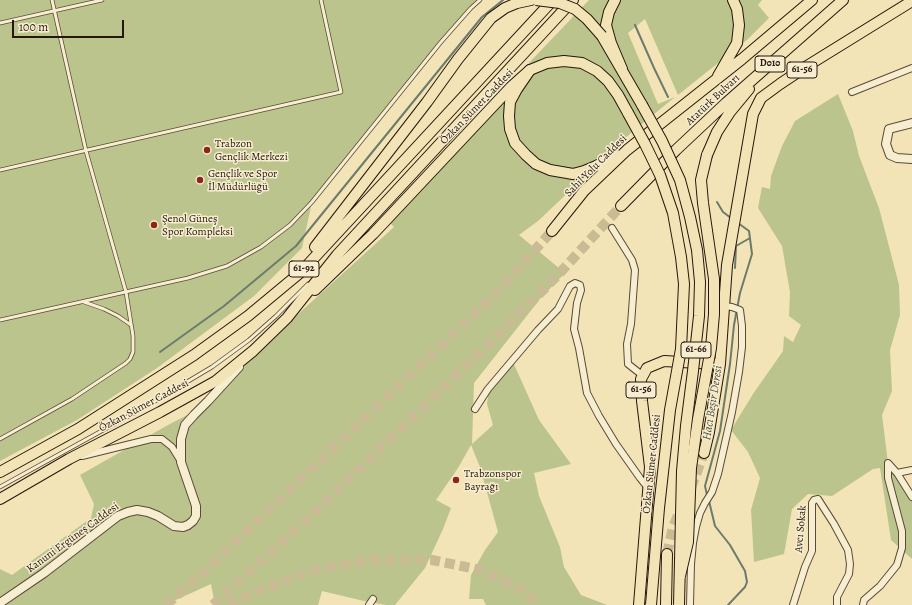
<!DOCTYPE html>
<meta charset="utf-8">
<style>
body{margin:0}
#map{position:relative;width:912px;height:605px;overflow:hidden;background:#f2e4b6;font-family:Alegreya,serif}
canvas{display:block}
.scale{position:absolute;left:12px;top:20px;width:112px;height:18px;box-sizing:border-box;border:2px solid #27160b;border-top:0;padding-left:5px;font-size:12px;line-height:14px;white-space:nowrap;color:#27160b;-webkit-text-stroke:3px #f7edd0;paint-order:stroke}
</style>
<div id="map">
<canvas width="912" height="605"></canvas>
<div class="scale">100 m</div>
</div>
<script>
const g = document.querySelector('canvas').getContext('2d');
g.lineJoin = 'round';
function fillPath(path, color) { g.fillStyle = color; g.fill(path, 'evenodd'); }
const toPath = rows => new Path2D(rows.map(r => 'M' + r).join(''));
function strokePath(path, color, width, dash) { g.strokeStyle = color; g.lineWidth = width; g.lineCap = dash ? 'butt' : 'round'; g.setLineDash(dash || []); g.stroke(path); }
function drawText(font, color, halo, rows, align = 'center') {
  g.font = font + ' Alegreya,serif'; g.lineWidth = 3; g.setLineDash([]); g.textBaseline = 'middle'; g.strokeStyle = halo; g.fillStyle = color; for (const [text, x, y, turn = 0] of rows) {
    g.save(); g.translate(x, y); g.rotate((+turn || 0) * Math.PI / 180); g.textAlign = isNaN(turn) ? turn : align; if (halo) g.strokeText(text, 0, 0); g.fillText(text, 0, 0); g.restore();
  }
}
fillPath(toPath([
 [0,0,480,0,441,42,312,202,302,248,254,296,157,368,77,420,0,461],
 [589,0,762,0,758,5,769,18,748,39,678,95,645,19,628,33,658,104,675,97,632,132,538,221,519,235,565,273,540,299,474,383,472,444,493,425,487,404,489,390,513,362,539,420,571,464,534,473,539,496,560,547,564,567,581,595,607,605,486,605,483,599,469,599,471,575,485,550,498,532,480,467,471,445,458,468,436,500,451,508,443,529,425,568,395,605,386,605,364,601,322,591,318,605,215,605,211,584,165,605,0,605,0,569,12,575,91,518,94,504,80,475,168,425,214,401,253,355,394,227,383,216],
 [838,94,853,131,859,156,879,208,899,285,900,315,890,350,892,391,882,415,888,463,912,497,912,559,891,540,880,468,873,469,832,496,808,494,792,509,784,554,754,562,751,510,760,478,748,452,731,430,753,394,783,351,784,336,793,342,801,325,789,316,790,292,782,246,758,208,762,187,770,189,771,176,782,146,795,121]
]), '#bbc48d');
strokePath(toPath([
 [635,25,654,68,668,97],
 [717,202,723,212,731,218],
 [735,268,736,246,750,238],
 [160,352,224,306,296,246,482,17,503,0],
 [707,495,705,486,720,431,730,364,734,325,740,293,752,254,749,231,738,223],
 [709,501,715,526,730,545,745,571,747,582,745,587,728,605]
]), '#6d7b6d', 2);
strokePath(toPath([
 [691,488,704,453],
 [667,554,673,527,681,508]
]), '#c9bb94', 10, [10, 5]);
strokePath(toPath([
 [166,605,207,569,496,293,552,231],
 [213,605,325,502,499,334,558,275,621,206],
 [228,605,262,589,314,570,375,559,432,560,481,570,523,591,539,605]
]), '#c9bb94', 10, [10, 5]);
const service = toPath([
 [0,23,102,0],
 [0,170,341,92,321,0],
 [84,302,104,309,118,316,131,325],
 [0,320,188,278,227,266,261,247,290,225,312,202,441,42,471,8,480,0],
 [0,439,72,399,126,363,130,359,133,352,133,336,126,292,86,151,52,0],
 [0,487,145,407,212,367,249,340,276,316,308,284]
]);
const minor = toPath([
 [852,92,912,68],
 [612,228,632,260,635,270,631,324,627,344,628,364,642,375],
 [475,409,488,389,538,330,558,309,570,286,575,283,580,285,581,290,577,303,574,329,579,348,587,393,599,416,616,444,640,478,648,488],
 [82,456,151,439,162,439,172,447,180,460],
 [897,473,912,470],
 [369,605,373,599],
 [690,605,691,564,693,543,696,527,700,513,705,503,712,492,718,474,732,412,739,372,742,347,742,326,740,310,732,307,724,306],
 [793,605,805,567,812,551,812,503,814,500,818,499,834,524,848,550,850,564,849,574,837,597,837,605],
 [863,605,864,600,880,586,897,565,902,548,902,531,888,478,888,463,897,473,912,497]
]);
const tertiary = toPath([
 [912,123,889,129,886,144,890,155,897,158,912,159],
 [0,603,44,573,118,516,128,512,137,510,148,512,158,516,174,526,183,527,188,525,193,521,196,516,196,506,181,462,181,439,185,425,194,415,208,401,239,367]
]);
const primary = toPath([
 [602,36,642,105],
 [315,247,427,102,458,59,491,18,505,8,517,3,531,0],
 [315,290,373,234,511,87,530,70,547,63,564,61,582,63,597,71,608,81,618,95,628,113],
 [704,453,709,432,720,364,727,265,753,114,761,98,780,84,807,66,912,1],
 [0,472,78,429,194,355,248,316,301,272,553,0],
 [0,499,69,459,160,412,216,381,253,351,287,318,337,255,573,0],
 [639,605,650,467,642,401,641,379,647,368,664,361,716,364],
 [666,605,667,554]
]);
const trunk = toPath([
 [615,0,609,12,606,25,611,43,622,69],
 [530,70,517,89,510,102,509,116,510,129,515,143,526,155,536,164,550,170,573,174,584,171,596,166,617,155],
 [718,76,737,43,739,25,737,9,733,0],
 [707,155,717,132,730,112,749,89],
 [621,206,676,150,726,103,843,0],
 [552,231,584,191,627,150,742,59,812,0]
]);
strokePath(service, '#5a4a36', 4.5);
strokePath(minor, '#5a4a36', 8);
strokePath(tertiary, '#5a4a36', 10);
strokePath(primary, '#27160b', 12);
strokePath(trunk, '#27160b', 12);
strokePath(service, '#f7edd0', 3);
strokePath(minor, '#f7edd0', 6);
strokePath(tertiary, '#f7edd0', 8);
strokePath(primary, '#f2e4b6', 10);
strokePath(trunk, '#f2e4b6', 10);
const primaryBridge = toPath([
 [536,0,560,3,575,9,587,19,602,36],
 [642,105,662,141,680,180,690,217,697,250,700,282,699,316,693,371,686,426,682,471,679,605],
 [628,113,645,144,660,175,673,213,681,257,684,284,681,349,670,410,659,508,651,605]
]);
const trunkBridge = toPath([
 [680,576,688,542,691,468,698,419,711,348,714,314,714,279,703,203,701,180,707,155]
]);
strokePath(primaryBridge, '#27160b', 12, []);
strokePath(trunkBridge, '#27160b', 12, []);
strokePath(primaryBridge, '#f2e4b6', 10);
strokePath(trunkBridge, '#f2e4b6', 10);
for (const [x, y, r, color] of [
 [207,150,4,"#8f2418"],
 [200,180,4,"#8f2418"],
 [154,225,4,"#8f2418"],
 [456,480,4,"#8f2418"]
]) { const dot = new Path2D(); dot.arc(x, y, r, 0, 2 * Math.PI); g.fillStyle = color; g.fill(dot); strokePath(dot, '#f7edd0', 1.5); }
for (const [x, y, w] of [
 [770,64,30],
 [802,70,30],
 [304,269,30],
 [696,350,30],
 [641,390,30]
]) { const box = new Path2D(); box.roundRect(x - w / 2, y - 8, w, 16, 3); g.fillStyle = '#f7edd0'; g.fill(box); strokePath(box, '#27160b', 1); }
drawText('bold 10px', '#27160b', null, [
 ["D010",770,64],
 ["61-56",802,70],
 ["61-92",304,269],
 ["61-66",696,350],
 ["61-56",641,390]
]);
drawText('11px', '#27160b', '#f7edd0', [
 ["Atatürk Bulvarı",713,100,-43],
 ["Özkan Sümer Caddesi",477,107,-46],
 ["Sahil Yolu Caddesi",596,166,-45],
 ["Özkan Sümer Caddesi",144,406,-28],
 ["Özkan Sümer Caddesi",652,464,-84],
 ["Avcı Sokak",801,529,-85],
 ["Kanuni Ergüneş Caddesi",73,538,-36]
]);
drawText('11px', '#27160b', '#f7edd0', [
 ["Trabzon",215,144],
 ["Gençlik Merkezi",215,157],
 ["Gençlik ve Spor",208,174],
 ["İl Müdürlüğü",208,187],
 ["Şenol Güneş",162,219],
 ["Spor Kompleksi",162,232],
 ["Trabzonspor",464,474],
 ["Bayrağı",464,487]
], 'left');
drawText('italic 12px', '#505144', '#f7edd0', [
 ["Hacı Beşir Deresi",713,403,-81]
]);
</script>
